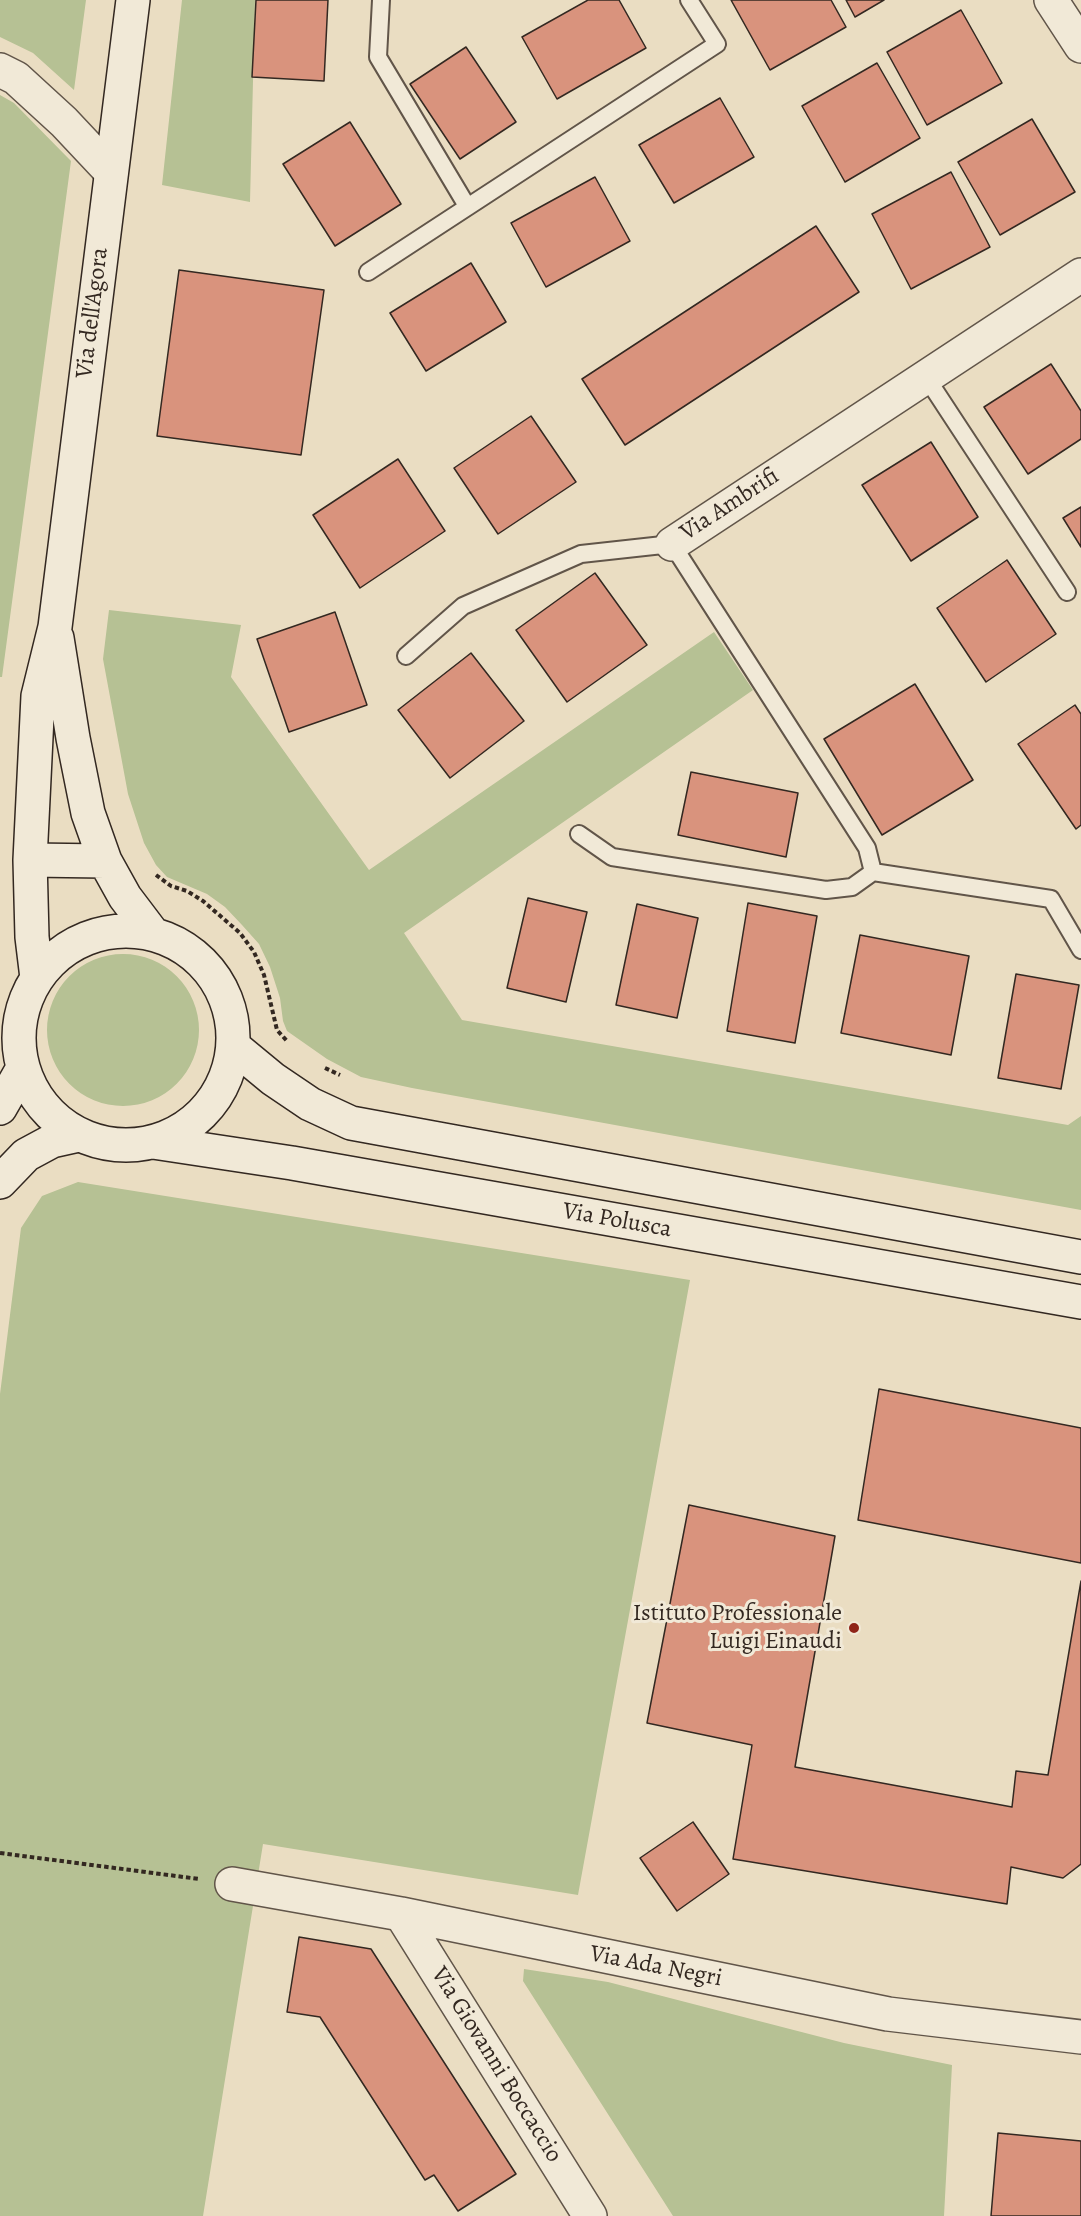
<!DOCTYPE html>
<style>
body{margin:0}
canvas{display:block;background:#eaddc2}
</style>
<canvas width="1081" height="2216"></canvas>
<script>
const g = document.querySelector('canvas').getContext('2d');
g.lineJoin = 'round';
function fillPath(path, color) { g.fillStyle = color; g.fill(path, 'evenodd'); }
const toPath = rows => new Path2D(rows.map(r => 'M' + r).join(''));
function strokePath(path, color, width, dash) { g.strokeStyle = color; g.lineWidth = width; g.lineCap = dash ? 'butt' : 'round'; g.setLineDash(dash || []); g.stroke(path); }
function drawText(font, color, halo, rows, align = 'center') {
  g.font = font + ' Alegreya,serif'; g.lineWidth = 6; g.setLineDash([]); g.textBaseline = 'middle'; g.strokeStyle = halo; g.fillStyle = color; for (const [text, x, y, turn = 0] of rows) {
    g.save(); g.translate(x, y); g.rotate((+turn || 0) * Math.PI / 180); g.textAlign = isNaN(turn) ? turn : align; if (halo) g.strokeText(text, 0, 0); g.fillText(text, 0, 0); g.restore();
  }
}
fillPath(toPath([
 [0,0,86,0,74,90,33,53,0,37],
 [182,0,255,0,250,202,162,185],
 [0,95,14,103,71,161,2,677,0,677],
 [109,610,241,625,231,677,369,870,714,632,753,690,404,933,462,1020,1068,1125,1081,1116,1081,1210,412,1088,361,1077,327,1059,287,1031,283,1021,280,998,270,967,259,944,242,925,225,907,207,894,167,877,156,865,144,843,128,794,103,659],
 '47 1030a76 76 0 1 1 152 0a76 76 0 1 1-152 0Z',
 [78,1182,690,1280,578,1895,263,1844,203,2216,0,2216,0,1394,21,1228,42,1196],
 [524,1969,608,1982,844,2043,952,2065,944,2216,673,2216,523,1981]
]), '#b6c194');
const building = toPath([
 [256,0,328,0,324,81,252,77,256,0],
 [588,0,619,0,646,48,557,99,522,37,588,0],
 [731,0,831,0,846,27,770,70,731,0],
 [846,0,884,0,855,17,846,0],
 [961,10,1002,83,927,125,887,52,961,10],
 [466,47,516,122,460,159,410,84,466,47],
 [877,63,920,138,845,182,802,106,877,63],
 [720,98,754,157,674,203,639,145,720,98],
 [1032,119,1075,192,1000,235,958,162,1032,119],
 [350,122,401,204,335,246,283,164,350,122],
 [951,172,990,247,911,289,872,214,951,172],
 [595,177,630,241,546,287,511,223,595,177],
 [816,226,859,292,625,445,582,379,816,226],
 [471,263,506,322,426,371,390,313,471,263],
 [179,270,324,290,301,455,157,436,179,270],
 [1051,364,1081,411,1081,439,1028,474,984,407,1051,364],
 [531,416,576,482,498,534,454,468,531,416],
 [931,442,978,517,911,561,862,485,931,442],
 [398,459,445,531,360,588,313,515,398,459],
 [1081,507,1081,547,1063,518,1081,507],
 [1007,560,1056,634,986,682,937,608,1007,560],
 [595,573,647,645,567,702,516,630,595,573],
 [335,612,367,705,289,732,257,639,335,612],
 [471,653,524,721,450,778,398,710,471,653],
 [915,684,973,780,882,835,824,739,915,684],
 [1075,705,1081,714,1081,825,1076,829,1018,744,1075,705],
 [691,772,798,793,786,857,678,835,691,772],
 [528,898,587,912,566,1002,507,988,528,898],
 [748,903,817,916,795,1043,727,1031,748,903],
 [637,904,698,918,677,1018,616,1005,637,904],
 [860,935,969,956,951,1055,841,1033,860,935],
 [1016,974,1079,985,1061,1089,998,1078,1016,974],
 [879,1389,1081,1428,1081,1563,858,1520,879,1389],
 [689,1505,835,1536,795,1767,1012,1807,1016,1771,1048,1775,1081,1581,1081,1864,1063,1878,1011,1867,1007,1904,733,1859,752,1745,647,1723,689,1505],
 [693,1822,729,1874,677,1911,640,1858,693,1822],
 [299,1937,371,1949,516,2174,458,2211,434,2175,425,2180,320,2017,287,2012,299,1937],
 [998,2133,1081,2141,1081,2216,991,2216,998,2133]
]);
fillPath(building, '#d9937d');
strokePath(building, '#332821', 1.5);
const lane = toPath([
 [381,0,378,57,467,206],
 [368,272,717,44,689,0],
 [926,377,1067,592],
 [406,656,463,606,581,554,672,544,867,848,873,872,1051,899,1081,950],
 [579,834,612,857,826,890,852,887,873,872]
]);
const street = toPath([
 [1051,0,1081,46],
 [0,70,16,78,64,122,111,172],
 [672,544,1081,275],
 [232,1884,401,1914,888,2014,1081,2037],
 [401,1914,590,2216]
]);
const secondary = toPath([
 [57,638,73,738,88,813,105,861,125,897,153,934],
 [30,860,105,861],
 '19 1038a107 107 0 1 1 214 0a107 107 0 1 1-214 0Z',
 [37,978,32,937,30,860,38,696,55,627,133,0],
 [233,1046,273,1079,310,1104,351,1123,1081,1257],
 [0,1108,23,1068],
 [153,1142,292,1163,1081,1302],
 [0,1182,26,1155,52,1141,79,1135]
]);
strokePath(lane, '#615549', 20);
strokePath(street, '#615549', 36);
strokePath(secondary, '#332821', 36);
strokePath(toPath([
 [156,875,171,886,187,891,203,901,240,933,254,952,264,975,277,1030,287,1041],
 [325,1068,340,1075],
 [0,1853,199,1879]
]), '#332821', 4, [4.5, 3]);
strokePath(lane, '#f1e9d7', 16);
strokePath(street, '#f1e9d7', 33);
strokePath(secondary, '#f1e9d7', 33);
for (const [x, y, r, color] of [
 [854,1628,6,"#8f2418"]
]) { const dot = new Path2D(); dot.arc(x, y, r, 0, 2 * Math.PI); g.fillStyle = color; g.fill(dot); strokePath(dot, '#f1e9d7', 2); }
drawText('24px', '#332821', '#f1e9d7', [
 ["Via dell'Agora",93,313,-83],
 ["Via Ambrifi",730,505,-33],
 ["Via Polusca",617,1221,10],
 ["Via Ada Negri",656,1967,11],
 ["Via Giovanni Boccaccio",496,2065,58]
]);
drawText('24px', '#332821', '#f1e9d7', [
 ["Istituto Professionale",842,1614],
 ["Luigi Einaudi",842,1642]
], 'right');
</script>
